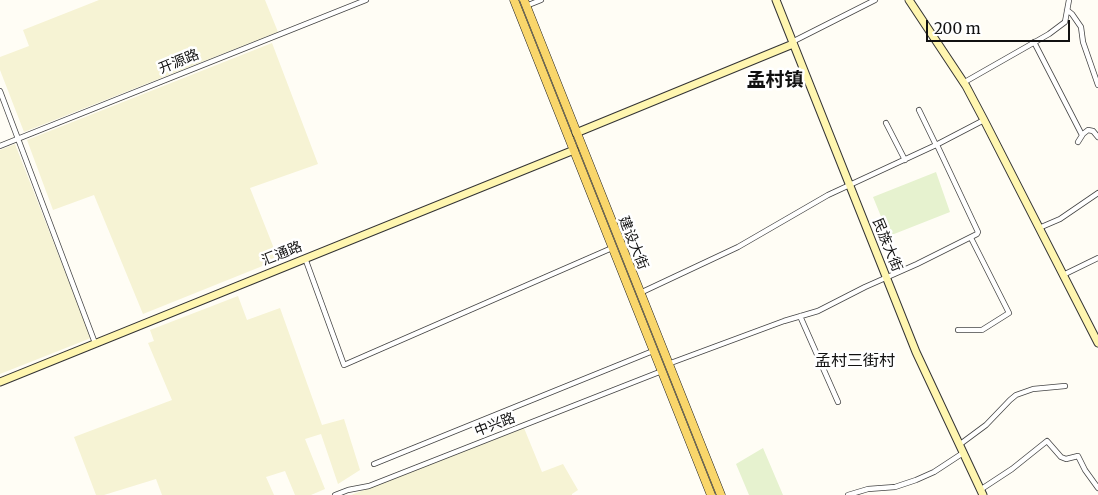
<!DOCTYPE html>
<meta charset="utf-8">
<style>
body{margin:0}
#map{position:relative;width:1098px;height:495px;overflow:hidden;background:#fffdf5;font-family:Merriweather,serif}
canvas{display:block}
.scale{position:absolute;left:926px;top:20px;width:144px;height:22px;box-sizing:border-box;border:2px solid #111;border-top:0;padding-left:6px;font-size:15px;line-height:18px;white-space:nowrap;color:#111;-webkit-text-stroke:4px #fff;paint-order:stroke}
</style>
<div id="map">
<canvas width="1098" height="495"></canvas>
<div class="scale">200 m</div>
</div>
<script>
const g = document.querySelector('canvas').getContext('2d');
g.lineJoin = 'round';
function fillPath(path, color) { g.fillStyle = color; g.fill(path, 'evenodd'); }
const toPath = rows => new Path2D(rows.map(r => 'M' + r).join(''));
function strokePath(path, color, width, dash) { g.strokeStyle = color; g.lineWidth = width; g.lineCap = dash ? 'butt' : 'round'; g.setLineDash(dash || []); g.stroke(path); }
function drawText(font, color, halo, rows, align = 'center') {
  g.font = font + ' Merriweather,"Noto Sans SC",serif'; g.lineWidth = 5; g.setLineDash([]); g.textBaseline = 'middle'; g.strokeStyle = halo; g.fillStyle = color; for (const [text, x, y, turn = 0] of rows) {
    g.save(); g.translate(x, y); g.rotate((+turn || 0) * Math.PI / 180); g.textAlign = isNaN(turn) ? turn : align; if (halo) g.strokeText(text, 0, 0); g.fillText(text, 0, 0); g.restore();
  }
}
fillPath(toPath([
 [99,0,265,0,278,32,24,132,0,70,0,57,29,46,23,30],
 [272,43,318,164,250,188,273,246,275,261,143,314,94,195,53,210,27,140],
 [15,144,91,338,0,374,0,150],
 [238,296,247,320,280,308,322,425,344,419,360,470,338,484,321,434,305,439,325,489,311,495,295,495,285,471,266,477,274,495,162,495,156,479,104,495,96,495,74,437,172,400,148,343,154,341,150,330],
 [524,428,542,472,563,464,578,490,572,494,572,495,351,495]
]), '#f6f3d4');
fillPath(toPath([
 [936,172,950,212,889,236,873,197],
 [763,448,783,495,749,495,736,464]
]), '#e6f2cf');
const street = toPath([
 [526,6,541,0],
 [1067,10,1072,14,1081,27,1083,42,1098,85],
 [792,42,875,0],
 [1034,42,1082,135],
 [963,83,1049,34,1065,22,1069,0],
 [0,91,95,343],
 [919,110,936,145],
 [886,123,905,160],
 [1078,142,1083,134,1088,130,1093,131,1098,137],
 [0,146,366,0],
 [1039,228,1060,219,1098,193],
 [305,258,344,365,612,248],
 [1063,275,1098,258],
 [640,293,738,247,828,195,936,145,984,120],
 [800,316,838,402],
 [958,330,982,330,1009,313,971,238],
 [668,364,784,321,818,311,865,287,917,264,977,234,978,232,937,145],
 [959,445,986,425,1010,400,1016,395,1033,389,1065,386],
 [374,464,653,351],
 [980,490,1012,469,1047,441,1061,457,1066,459,1078,456,1085,470,1098,488],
 [335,495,348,490,369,486,662,371],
 [848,495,868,489,895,487,916,480,934,472,963,453]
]);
const secondary = toPath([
 [776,0,916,352,983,495],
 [909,0,966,86,984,120,1098,343],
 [576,133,793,44],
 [0,382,574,150]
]);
const primary = toPath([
 [514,0,711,495],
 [524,0,721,495]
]);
strokePath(street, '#444', 6);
strokePath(secondary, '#333', 9);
strokePath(primary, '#222', 9);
strokePath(street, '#fff', 4.5);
strokePath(secondary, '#fff6b0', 7);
strokePath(primary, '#f9d66b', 8);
drawText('14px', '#111', '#fff', [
 ["开源路",179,62,-22],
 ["建设大街",633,243,68],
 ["民族大街",887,245,68],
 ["汇通路",282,254,-22],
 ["中兴路",495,425,-21]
]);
drawText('16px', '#111', '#fff', [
 ["孟村三街村",855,361]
]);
drawText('bold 19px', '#111', '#fff', [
 ["孟村镇",775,81]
]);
</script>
